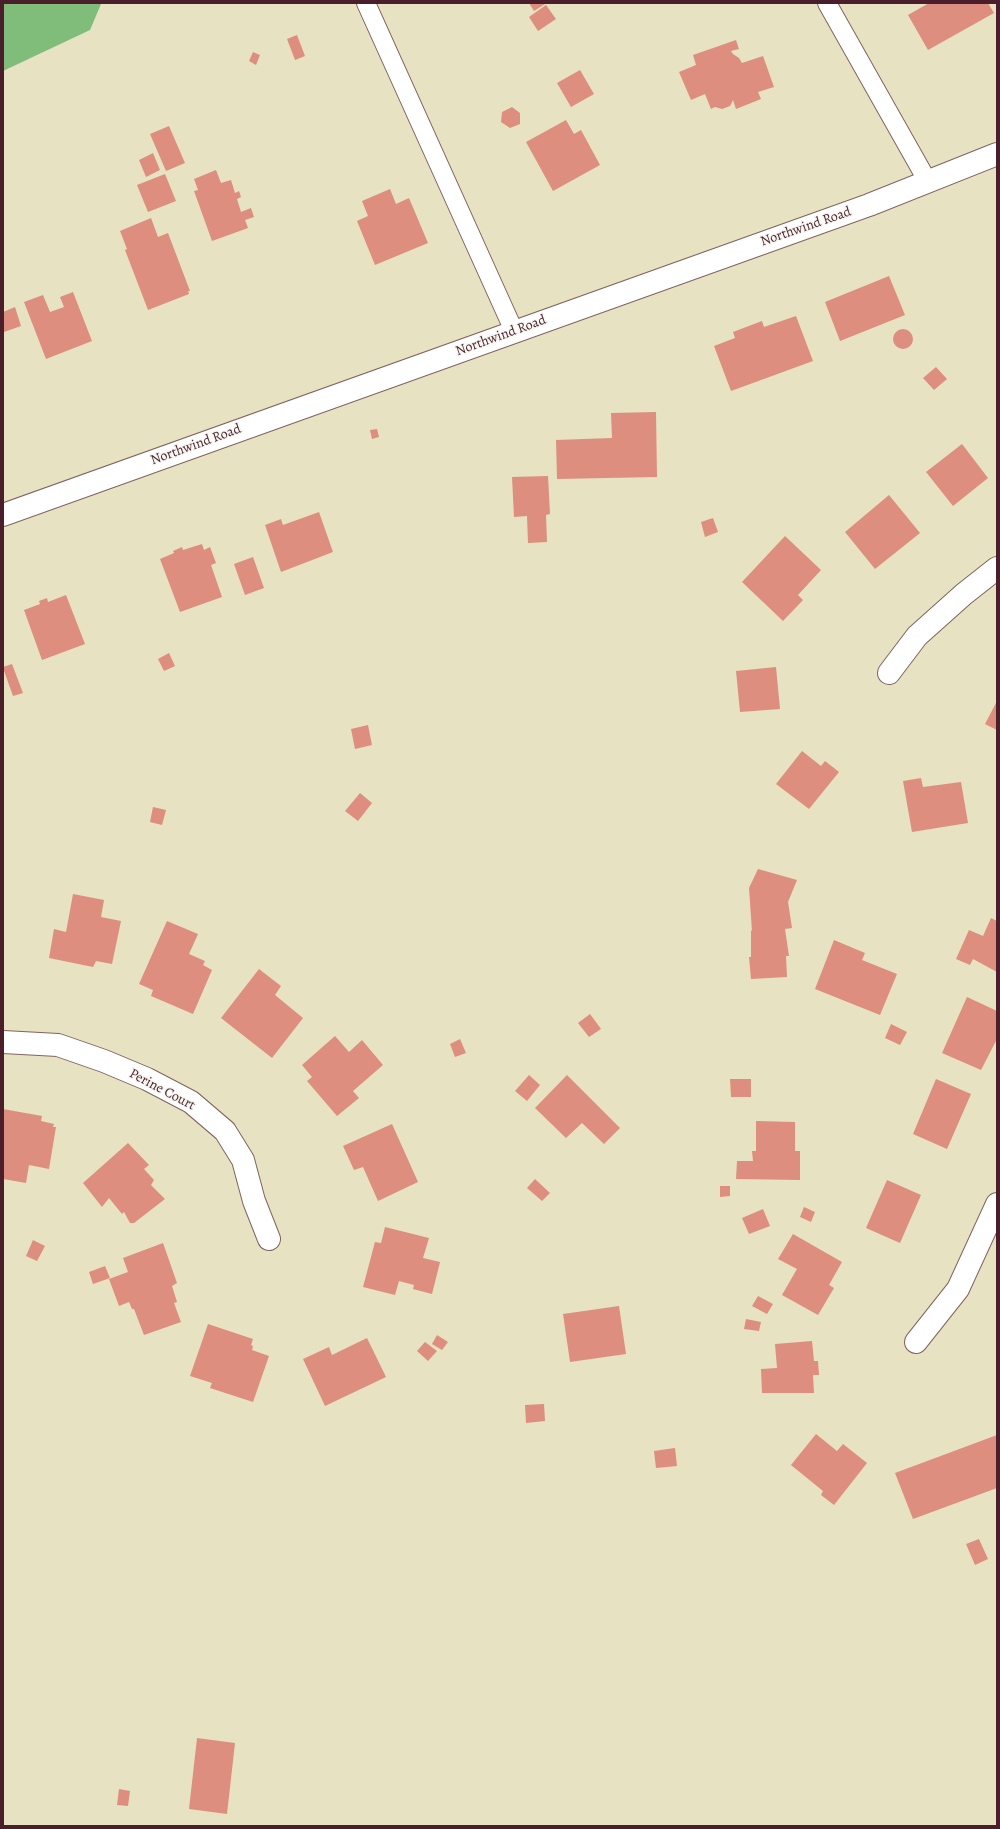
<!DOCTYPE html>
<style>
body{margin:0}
#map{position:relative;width:1000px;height:1829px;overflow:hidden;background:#e7e2c2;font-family:Alegreya,serif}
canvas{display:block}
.frame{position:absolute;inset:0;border:4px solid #4a1f2b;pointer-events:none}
</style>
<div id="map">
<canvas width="1000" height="1829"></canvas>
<div class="frame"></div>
</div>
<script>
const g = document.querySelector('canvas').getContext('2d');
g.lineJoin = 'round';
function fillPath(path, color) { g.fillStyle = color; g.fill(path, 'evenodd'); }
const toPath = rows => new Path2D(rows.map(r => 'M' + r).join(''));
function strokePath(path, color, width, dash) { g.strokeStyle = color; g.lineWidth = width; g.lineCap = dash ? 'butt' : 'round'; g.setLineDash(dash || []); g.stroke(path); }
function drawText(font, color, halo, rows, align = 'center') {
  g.font = font + ' Alegreya,serif'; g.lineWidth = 3; g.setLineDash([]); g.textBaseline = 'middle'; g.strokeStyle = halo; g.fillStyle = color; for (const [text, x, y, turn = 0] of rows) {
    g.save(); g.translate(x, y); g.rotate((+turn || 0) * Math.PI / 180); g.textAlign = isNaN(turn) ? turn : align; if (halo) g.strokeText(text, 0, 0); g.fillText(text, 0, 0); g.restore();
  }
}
fillPath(toPath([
 [3,3,100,3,101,4,90,30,3,71]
]), '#80bc7a');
fillPath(toPath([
 [529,3,545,3,545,4,534,11],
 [929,3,988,3,994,13,928,50,908,15],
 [546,5,556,19,538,31,529,17],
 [297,35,305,56,295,60,287,39],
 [736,40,739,49,731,51,733,54,739,58,742,63,763,56,774,87,758,92,761,99,736,109,733,100,730,106,722,109,715,107,711,109,705,94,691,100,679,72,696,65,693,55],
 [253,52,260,55,256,65,249,61],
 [580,70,594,94,571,107,557,83],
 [512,107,520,113,520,124,510,128,501,122,502,112],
 [566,120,574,134,581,130,600,165,553,191,526,142],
 [169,126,185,163,166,171,150,134],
 [153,153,160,170,146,177,139,160],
 [216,170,221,183,231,180,235,193,239,191,241,197,237,199,241,212,251,208,254,217,245,220,248,228,212,241,194,191,198,190,194,179],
 [165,174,176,201,148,212,137,185],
 [390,189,396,204,409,198,428,243,375,265,357,221,368,216,362,201],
 [151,218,158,237,168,233,190,291,188,291,189,294,148,310,125,250,127,249,120,231],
 [889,276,905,315,840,341,825,302],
 [73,292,92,341,46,359,24,302,43,295,50,312,64,307,60,297],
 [15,307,21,326,4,332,3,312],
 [796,316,813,361,731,391,714,346,735,338,733,332,762,321,764,327],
 '893 339a10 10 0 1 1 20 0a10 10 0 1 1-20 0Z',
 [936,367,947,379,934,390,923,378],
 [656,412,657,477,557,479,556,440,612,438,611,413],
 [377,429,379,437,372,439,370,430],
 [962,444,988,478,953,506,926,472],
 [548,476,550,514,546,515,547,542,528,543,527,516,514,517,512,477],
 [889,495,920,533,875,569,845,532],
 [319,512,333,552,281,572,265,525,281,519,283,525],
 [713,518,718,532,705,537,701,522],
 [785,536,821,570,798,595,803,600,783,621,742,582],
 [202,544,204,550,210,547,216,563,211,565,222,597,180,612,160,559,174,553,173,551,182,547,183,550],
 [253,557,264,588,245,595,234,564],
 [66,595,85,644,42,660,24,610,40,604,39,601,47,598,48,602],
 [169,653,175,666,164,671,158,659],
 [12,664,23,693,13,696,3,668,3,667],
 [776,667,780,709,740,712,736,671],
 [997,701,997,730,985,724],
 [368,725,372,745,355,749,351,729],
 [802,751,821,766,825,761,839,772,809,809,776,784],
 [921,778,923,787,961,782,968,823,912,832,903,781],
 [360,793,372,803,358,821,345,811],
 [153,807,166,810,162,825,150,822],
 [758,869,797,880,788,902,792,928,785,929,789,956,786,956,787,977,751,979,749,957,751,957,751,930,752,931,749,888],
 [73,894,104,900,101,917,121,921,112,964,96,961,93,967,49,958,54,929,66,932],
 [991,918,997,921,997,972,973,959,970,965,956,959,969,930,983,936],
 [167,921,198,934,189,954,205,961,203,965,212,970,193,1014,151,996,153,990,139,984],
 [834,940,865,953,862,960,897,974,880,1015,815,989],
 [259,969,281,986,275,995,303,1018,272,1058,221,1018],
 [967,997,997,1011,997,1039,981,1070,942,1053],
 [590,1014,601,1029,589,1037,578,1023],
 [891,1024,907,1032,900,1045,885,1038],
 [335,1036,349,1052,362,1040,383,1065,353,1091,359,1098,337,1116,307,1081,312,1077,302,1065],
 [460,1039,466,1053,455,1057,450,1044],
 [529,1075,540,1085,527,1101,515,1091],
 [567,1075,620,1128,604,1144,582,1123,566,1138,535,1108],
 [730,1079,751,1079,751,1097,731,1097],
 [936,1079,971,1094,947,1149,913,1134],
 [3,1109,42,1116,41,1121,54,1124,53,1127,56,1127,49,1169,29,1165,26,1183,3,1179],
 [756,1121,795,1122,795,1151,800,1151,800,1180,736,1179,737,1161,753,1161,752,1151,756,1151],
 [392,1124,418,1182,378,1201,363,1167,354,1170,343,1146],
 [128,1143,149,1165,144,1169,154,1180,151,1185,165,1199,134,1223,130,1223,124,1212,122,1214,109,1198,102,1207,83,1183],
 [535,1179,550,1193,542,1201,527,1188],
 [887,1180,921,1195,900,1243,866,1228],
 [720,1186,730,1186,730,1196,720,1197],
 [804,1207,815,1212,811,1222,800,1217],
 [763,1209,770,1226,749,1234,742,1218],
 [385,1227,429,1238,423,1258,440,1262,432,1294,413,1289,414,1285,399,1281,395,1295,363,1287,375,1242,381,1243],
 [793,1234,842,1262,829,1285,834,1288,818,1315,782,1295,797,1269,778,1259],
 [33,1240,45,1246,37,1261,26,1256],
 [163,1243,177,1283,172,1286,177,1302,174,1303,181,1322,144,1335,134,1309,132,1309,129,1302,119,1306,109,1279,128,1272,123,1258],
 [105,1266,110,1278,93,1284,89,1272],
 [758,1296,773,1304,767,1314,752,1306],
 [619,1306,626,1354,570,1362,563,1314],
 [746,1319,761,1322,759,1331,744,1329],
 [208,1324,253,1339,251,1345,253,1346,252,1350,269,1356,253,1402,210,1388,212,1383,190,1376],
 [437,1335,448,1342,442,1350,432,1344],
 [367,1338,386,1377,325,1406,303,1359,329,1347,332,1355],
 [812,1341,814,1361,818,1361,819,1375,813,1375,814,1393,762,1393,761,1369,777,1368,775,1344],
 [425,1342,437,1351,428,1361,417,1351],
 [544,1404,545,1421,526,1423,525,1405],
 [816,1434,837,1451,843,1444,867,1463,834,1505,821,1495,823,1491,791,1465],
 [997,1435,997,1488,913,1519,895,1473],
 [675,1448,677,1466,656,1468,654,1451],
 [979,1539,988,1559,975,1565,966,1544],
 [197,1738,235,1743,227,1814,189,1809],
 [119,1789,130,1791,128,1806,117,1805]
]), '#dd8e7e');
const service = toPath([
 [366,3,514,331],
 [827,3,928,182]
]);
const minor = toPath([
 [889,673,917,636,964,594,997,568],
 [3,1042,58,1045,104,1061,147,1079,191,1102,225,1131,243,1160,254,1201,269,1239],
 [916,1342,958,1289,997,1204]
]);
const tertiary = toPath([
 [3,515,869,205,997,154]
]);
strokePath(service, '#816360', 20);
strokePath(minor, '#816360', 24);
strokePath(tertiary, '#816360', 24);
strokePath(service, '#fff', 18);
strokePath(minor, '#fff', 22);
strokePath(tertiary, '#fff', 22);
drawText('14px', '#4a1f2b', '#f6f6f2', [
 ["Northwind Road",806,227,-19],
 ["Northwind Road",501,336,-20],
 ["Northwind Road",196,445,-20],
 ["Perine Court",162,1090,28]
]);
</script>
